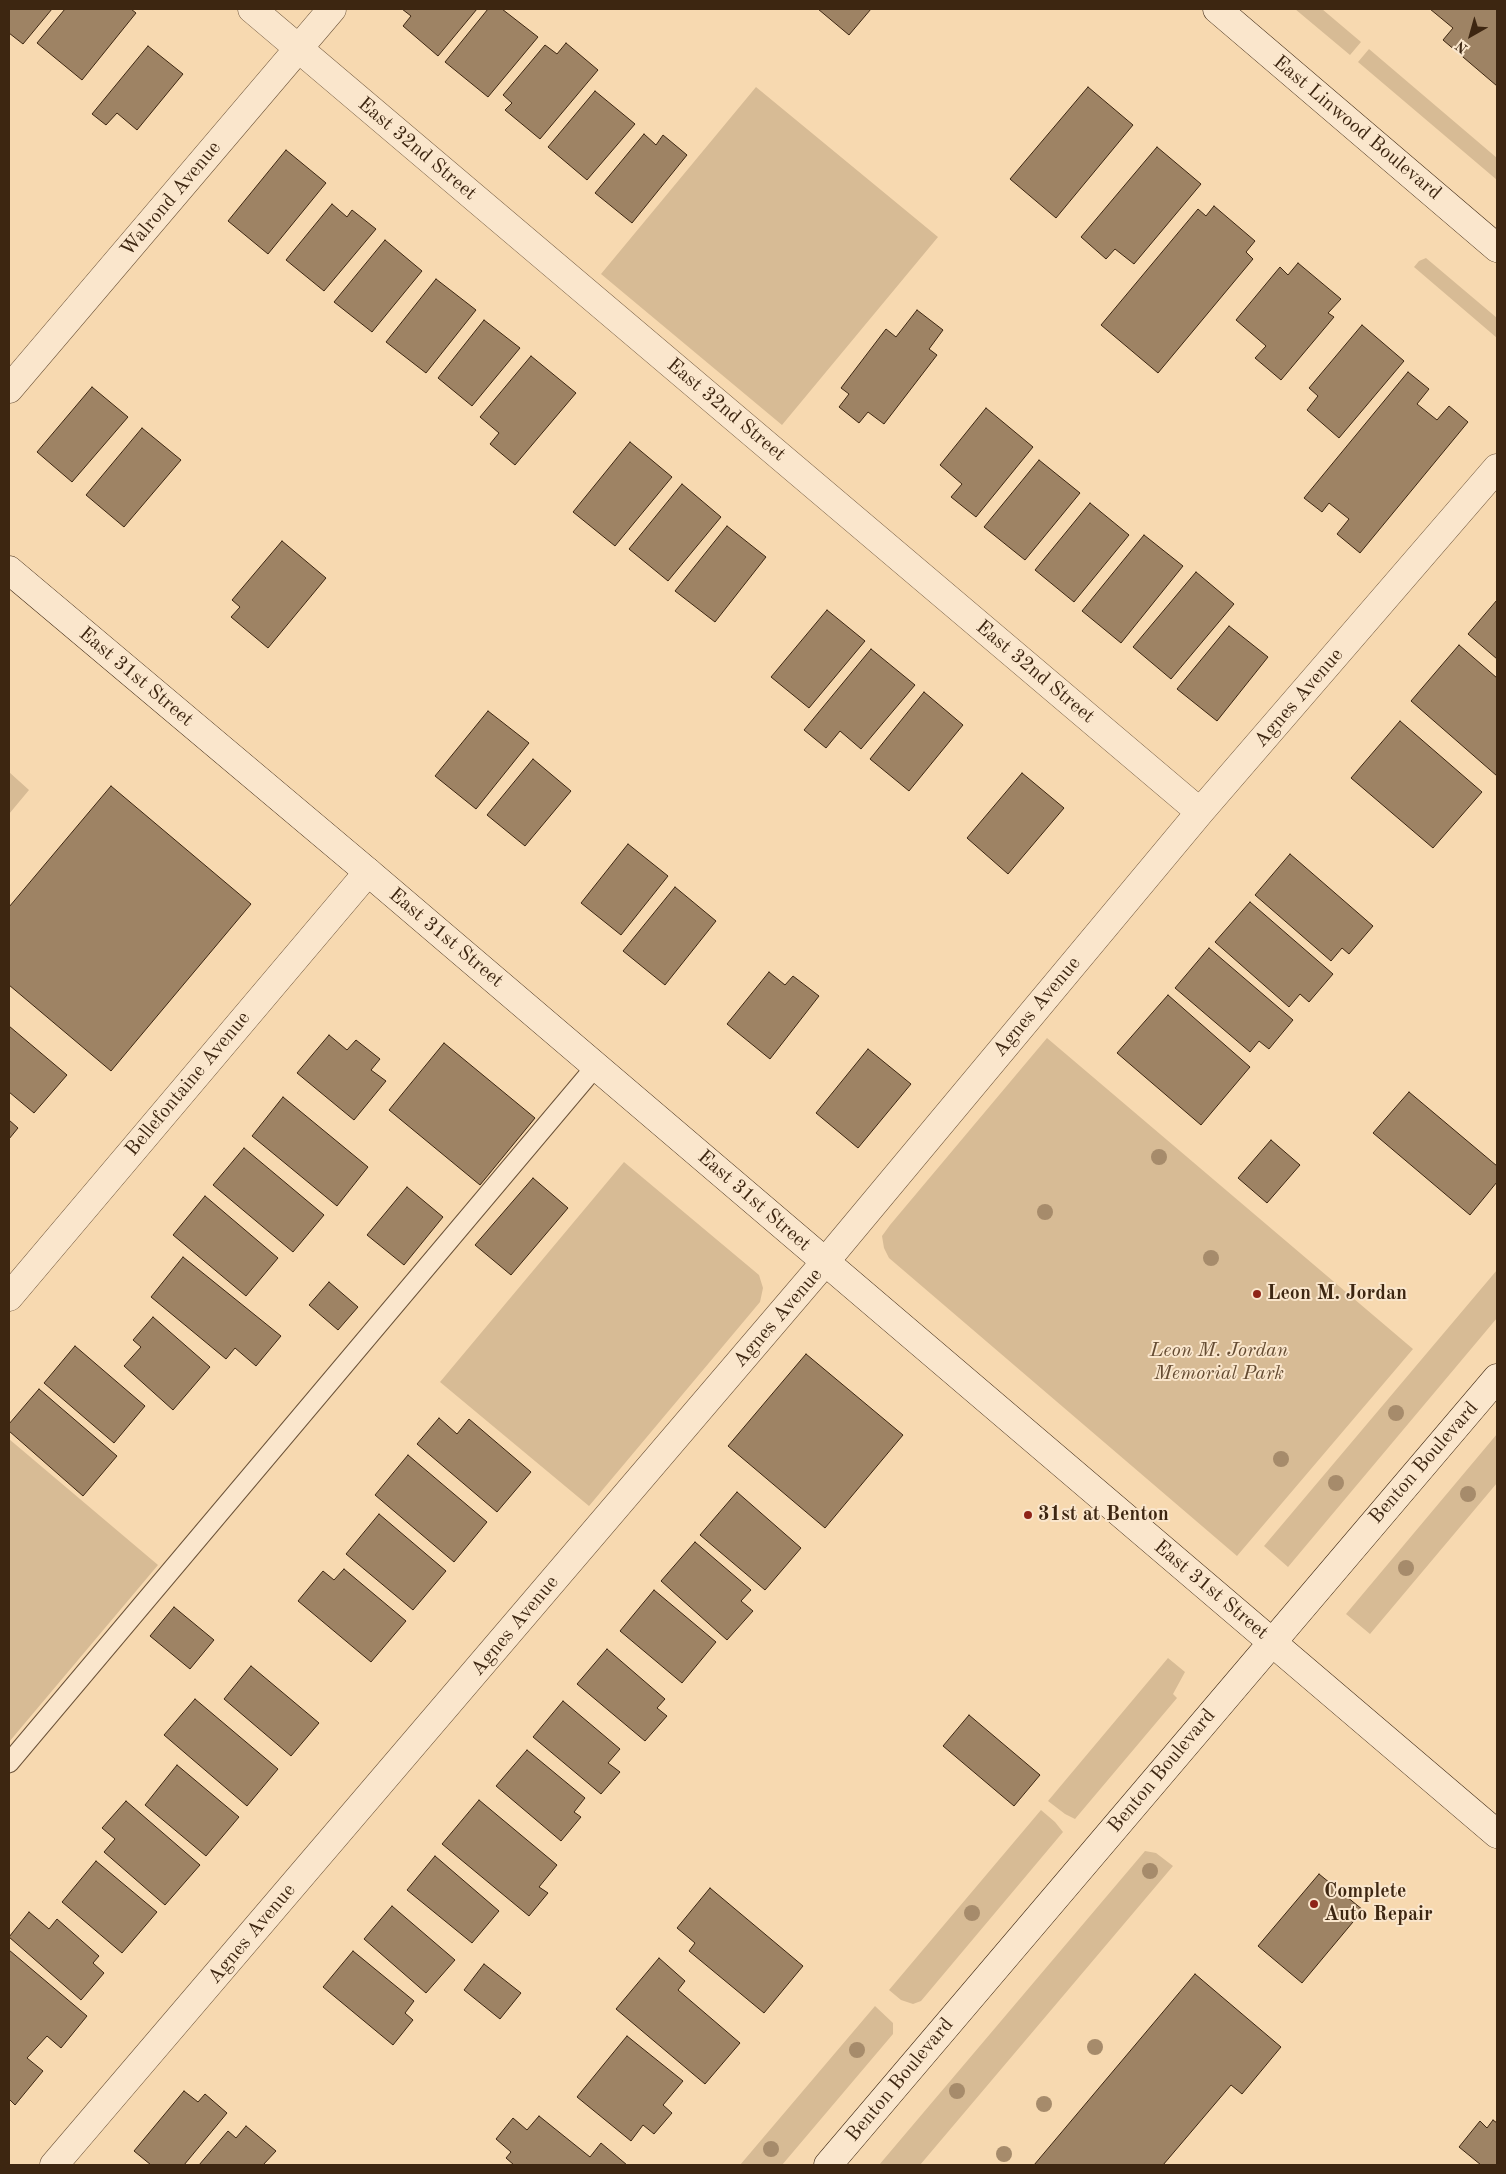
<!DOCTYPE html>
<style>
body{margin:0}
#map{position:relative;width:1506px;height:2174px;overflow:hidden;background:#f7d9b0;font-family:"Old Standard TT",serif}
canvas{display:block}
.frame{position:absolute;inset:0;border:10px solid #3d2611;pointer-events:none}
.north{position:absolute;left:1446px;top:10px;width:50px;height:50px;-webkit-text-stroke:4px #fae6cc;paint-order:stroke;rotate:218deg;font-size:14px;font-weight:700;line-height:20px;text-align:center;color:#3d2611}
.north::after{content:'';display:block;margin:auto;width:18px;height:22px;background:#3d2611;clip-path:polygon(50% 0,100% 100%,50% 72%,0 100%)}
</style>
<div id="map">
<canvas width="1506" height="2174"></canvas>
<div class="frame"></div>
<div class="north">N</div>
</div>
<script>
const g = document.querySelector('canvas').getContext('2d');
g.lineJoin = 'round';
function fillPath(path, color) { g.fillStyle = color; g.fill(path, 'evenodd'); }
const toPath = rows => new Path2D(rows.map(r => 'M' + r).join(''));
function strokePath(path, color, width, dash) { g.strokeStyle = color; g.lineWidth = width; g.lineCap = dash ? 'butt' : 'round'; g.setLineDash(dash || []); g.stroke(path); }
function drawText(font, color, halo, rows, align = 'center') {
  g.font = font + ' "Old Standard TT",serif'; g.lineWidth = 4; g.setLineDash([]); g.textBaseline = 'middle'; g.strokeStyle = halo; g.fillStyle = color; for (const [text, x, y, turn = 0] of rows) {
    g.save(); g.translate(x, y); g.rotate((+turn || 0) * Math.PI / 180); g.textAlign = isNaN(turn) ? turn : align; if (halo) g.strokeText(text, 0, 0); g.fillText(text, 0, 0); g.restore();
  }
}
fillPath(toPath([
 [1295,9,1322,9,1361,42,1350,55],
 [1369,49,1497,158,1497,180,1358,62],
 [756,87,938,237,782,425,601,274],
 [1426,258,1497,318,1497,338,1414,267,1419,261],
 [9,772,29,790,9,814],
 [1047,1038,1413,1349,1237,1556,889,1258,884,1248,882,1236,890,1225],
 [624,1162,759,1275,763,1288,760,1302,589,1506,440,1382],
 [1497,1270,1497,1318,1288,1567,1264,1546],
 [1497,1434,1497,1483,1370,1634,1346,1614],
 [9,1439,158,1565,9,1742],
 [1168,1658,1185,1672,1173,1694,1177,1698,1075,1819,1065,1814,1048,1801],
 [1041,1810,1055,1822,1063,1832,921,2001,913,2004,901,2000,889,1990],
 [1145,1851,1156,1853,1173,1866,920,2165,879,2165],
 [875,2006,893,2023,893,2034,782,2165,740,2165]
]), '#d7bb95');
const building = toPath([
 [9,9,52,9,23,44,9,33,9,9],
 [65,9,131,9,136,13,82,80,37,43,65,9],
 [402,9,477,9,438,56,403,26,411,16,402,9],
 [488,9,502,9,538,37,488,97,445,62,488,9],
 [818,9,871,9,849,35,818,9],
 [1430,9,1497,9,1497,86,1443,40,1453,28,1430,9],
 [566,43,598,70,540,139,505,110,512,103,503,95,545,45,557,54,566,43],
 [148,46,183,74,137,130,117,113,106,125,92,114,148,46],
 [1088,87,1133,125,1056,218,1010,179,1088,87],
 [595,91,635,124,587,180,548,147,595,91],
 [644,134,656,145,663,135,687,155,632,223,595,193,644,134],
 [1157,147,1201,184,1134,264,1115,249,1106,259,1081,237,1157,147],
 [286,150,326,183,268,254,228,221,286,150],
 [332,204,347,217,352,210,376,229,324,291,286,260,332,204],
 [1214,206,1255,241,1246,252,1253,259,1158,373,1101,325,1198,209,1206,216,1214,206],
 [385,240,422,271,372,332,334,302,385,240],
 [1298,263,1341,299,1328,313,1334,317,1281,380,1255,358,1266,346,1236,320,1280,267,1288,275,1298,263],
 [436,279,476,310,426,373,386,342,436,279],
 [917,310,943,330,929,349,937,355,884,424,868,412,859,423,839,407,849,394,841,388,886,329,896,337,917,310],
 [484,320,520,348,472,406,438,378,484,320],
 [1362,325,1404,361,1339,438,1307,410,1318,396,1309,388,1362,325],
 [531,356,576,393,515,465,490,444,499,433,480,417,531,356],
 [1408,372,1429,389,1417,404,1437,420,1449,406,1468,422,1360,553,1337,534,1349,519,1329,503,1322,512,1304,498,1408,372],
 [92,387,128,417,72,482,37,452,92,387],
 [986,408,1033,447,976,517,951,497,962,484,940,465,986,408],
 [142,428,181,460,124,527,86,495,142,428],
 [630,442,672,477,615,546,573,512,630,442],
 [1039,460,1080,493,1025,560,984,527,1039,460],
 [682,484,721,517,668,581,629,549,682,484],
 [1090,503,1129,535,1074,602,1035,570,1090,503],
 [727,526,766,557,715,622,675,591,727,526],
 [1144,535,1183,566,1121,643,1082,611,1144,535],
 [282,541,326,578,268,648,231,617,240,607,232,600,282,541],
 [1196,572,1234,604,1171,679,1133,647,1196,572],
 [1497,600,1497,659,1468,634,1497,600],
 [827,610,865,641,809,708,771,677,827,610],
 [1229,626,1268,657,1217,721,1177,689,1229,626],
 [1459,645,1497,678,1497,776,1411,701,1459,645],
 [871,649,915,685,861,749,840,731,826,748,804,730,871,649],
 [924,692,963,725,909,791,870,759,924,692],
 [488,711,529,743,476,809,435,776,488,711],
 [1400,721,1482,792,1433,848,1351,778,1400,721],
 [533,759,571,791,525,846,487,815,533,759],
 [1022,773,1064,808,1008,874,967,838,1022,773],
 [111,786,251,904,111,1071,9,985,9,907,111,786],
 [628,844,668,876,621,935,581,903,628,844],
 [1290,854,1373,926,1349,954,1342,948,1331,961,1255,895,1290,854],
 [675,887,716,921,665,985,623,951,675,887],
 [1250,902,1333,974,1309,1002,1300,994,1289,1007,1215,942,1250,902],
 [1209,948,1293,1020,1269,1049,1259,1041,1250,1052,1175,988,1209,948],
 [769,972,785,985,793,976,819,996,770,1059,727,1024,769,972],
 [1168,995,1250,1067,1201,1125,1117,1053,1168,995],
 [9,1026,67,1075,34,1113,9,1092,9,1026],
 [329,1035,347,1050,356,1040,380,1059,371,1070,386,1081,354,1120,297,1073,329,1035],
 [444,1043,535,1118,480,1185,389,1110,444,1043],
 [868,1049,911,1084,858,1148,816,1113,868,1049],
 [1409,1092,1497,1166,1497,1182,1470,1215,1373,1133,1409,1092],
 [283,1097,368,1167,337,1206,252,1136,283,1097],
 [9,1120,18,1128,9,1139,9,1120],
 [1271,1140,1300,1165,1267,1203,1238,1178,1271,1140],
 [244,1148,324,1215,293,1252,213,1185,244,1148],
 [533,1178,568,1208,511,1275,475,1245,533,1178],
 [407,1187,443,1217,404,1265,367,1235,407,1187],
 [205,1196,278,1258,246,1296,173,1235,205,1196],
 [183,1257,281,1336,256,1366,235,1348,226,1359,151,1297,183,1257],
 [329,1282,358,1307,338,1330,309,1305,329,1282],
 [153,1317,210,1367,173,1410,124,1366,141,1347,133,1340,153,1317],
 [75,1346,145,1406,114,1443,44,1383,75,1346],
 [806,1354,903,1435,825,1528,728,1446,806,1354],
 [39,1389,117,1456,83,1496,9,1431,9,1424,39,1389],
 [439,1418,457,1434,469,1419,531,1472,497,1512,417,1444,439,1418],
 [408,1455,487,1522,454,1562,375,1495,408,1455],
 [737,1492,801,1548,765,1590,700,1535,737,1492],
 [379,1514,446,1571,413,1610,346,1554,379,1514],
 [695,1542,751,1590,741,1601,753,1611,727,1640,661,1581,695,1542],
 [344,1569,406,1621,371,1662,298,1601,323,1571,334,1580,344,1569],
 [654,1590,716,1642,682,1683,620,1631,654,1590],
 [174,1607,214,1640,190,1669,150,1636,174,1607],
 [607,1649,665,1699,657,1708,667,1716,645,1741,577,1684,607,1649],
 [251,1666,319,1723,291,1756,224,1699,251,1666],
 [195,1699,278,1769,247,1806,164,1735,195,1699],
 [563,1701,620,1749,608,1763,620,1772,601,1794,533,1737,563,1701],
 [969,1715,1040,1775,1014,1806,943,1746,969,1715],
 [527,1750,585,1798,574,1812,581,1817,561,1841,496,1786,527,1750],
 [177,1765,239,1817,206,1856,145,1805,177,1765],
 [479,1800,557,1865,539,1887,548,1893,529,1916,442,1844,479,1800],
 [126,1801,200,1865,165,1905,104,1852,115,1839,102,1828,126,1801],
 [435,1856,499,1911,472,1943,407,1890,435,1856],
 [96,1861,157,1912,122,1953,62,1902,96,1861],
 [1319,1874,1363,1910,1302,1983,1258,1946,1319,1874],
 [710,1888,803,1966,764,2013,689,1951,695,1943,677,1928,710,1888],
 [392,1906,455,1960,426,1993,364,1939,392,1906],
 [29,1912,49,1929,57,1919,99,1956,93,1963,104,1973,81,2000,9,1937,29,1912],
 [9,1950,87,2016,61,2048,47,2036,27,2058,43,2071,15,2105,9,2099,9,1950],
 [353,1951,414,2001,405,2013,413,2020,393,2045,323,1987,353,1951],
 [659,1958,685,1981,678,1990,740,2043,705,2084,616,2009,659,1958],
 [484,1964,521,1993,500,2019,464,1990,484,1964],
 [1195,1974,1281,2047,1242,2094,1231,2085,1163,2165,1034,2165,1195,1974],
 [627,2036,683,2081,663,2105,672,2113,654,2134,643,2125,631,2141,577,2097,627,2036],
 [184,2091,198,2102,205,2094,227,2113,184,2165,151,2165,134,2151,184,2091],
 [539,2116,590,2157,601,2143,627,2165,514,2165,506,2158,511,2152,496,2139,513,2118,527,2130,539,2116],
 [1493,2120,1497,2123,1497,2165,1481,2165,1459,2147,1480,2121,1487,2128,1493,2120],
 [246,2126,276,2151,263,2165,199,2165,228,2131,236,2138,246,2126]
]);
fillPath(building, '#9e8364');
strokePath(building, '#3d2611', 1);
const lane = toPath([
 [9,1763,596,1066]
]);
const street = toPath([
 [252,9,1200,812],
 [9,389,332,9],
 [9,1297,368,872],
 [54,2165,825,1262,1200,812,1497,468]
]);
const secondary = toPath([
 [1217,9,1497,248],
 [9,570,368,872,1497,1834],
 [828,2165,1497,1378]
]);
strokePath(lane, '#6c5339', 21);
strokePath(street, '#6c5339', 29);
strokePath(secondary, '#3d2611', 29);
strokePath(lane, '#fae6cc', 19);
strokePath(street, '#fae6cc', 28);
strokePath(secondary, '#fae6cc', 28);
g.fillStyle = '#a68b6b';
for (const [x, y] of [
 [1159,1157],
 [1045,1212],
 [1211,1258],
 [1396,1413],
 [1281,1459],
 [1336,1483],
 [1468,1494],
 [1406,1568],
 [1150,1871],
 [972,1913],
 [1095,2047],
 [857,2050],
 [957,2091],
 [1044,2104],
 [771,2149],
 [1004,2154]
]) { g.beginPath(); g.arc(x, y, 8, 0, 2 * Math.PI); g.fill(); }
for (const [x, y, r, color] of [
 [1257,1294,5,"#8f2418"],
 [1028,1515,5,"#8f2418"],
 [1314,1904,5,"#8f2418"]
]) { const dot = new Path2D(); dot.arc(x, y, r, 0, 2 * Math.PI); g.fillStyle = color; g.fill(dot); strokePath(dot, '#fae6cc', 2); }
drawText('20px', '#3d2611', '#fae6cc', [
 ["East Linwood Boulevard",1357,128,40],
 ["East 32nd Street",417,149,40],
 ["Walrond Avenue",171,199,-50],
 ["East 32nd Street",726,410,40],
 ["East 32nd Street",1035,672,40],
 ["East 31st Street",136,677,40],
 ["Agnes Avenue",1299,698,-49],
 ["East 31st Street",446,938,40],
 ["Agnes Avenue",1037,1007,-50],
 ["Bellefontaine Avenue",188,1084,-50],
 ["East 31st Street",754,1201,41],
 ["Agnes Avenue",778,1318,-49],
 ["Benton Boulevard",1424,1463,-49],
 ["East 31st Street",1211,1590,40],
 ["Agnes Avenue",515,1626,-50],
 ["Benton Boulevard",1162,1771,-50],
 ["Agnes Avenue",252,1934,-50],
 ["Benton Boulevard",900,2080,-50]
]);
drawText('bold 20px', '#3d2611', '#fae6cc', [
 ["Leon M. Jordan",1267,1294],
 ["31st at Benton",1038,1515],
 ["Complete",1324,1892],
 ["Auto Repair",1324,1915]
], 'left');
drawText('italic 20px', '#644b32', '#fae6cc', [
 ["Leon M. Jordan",1219,1351],
 ["Memorial Park",1219,1374]
]);
</script>
